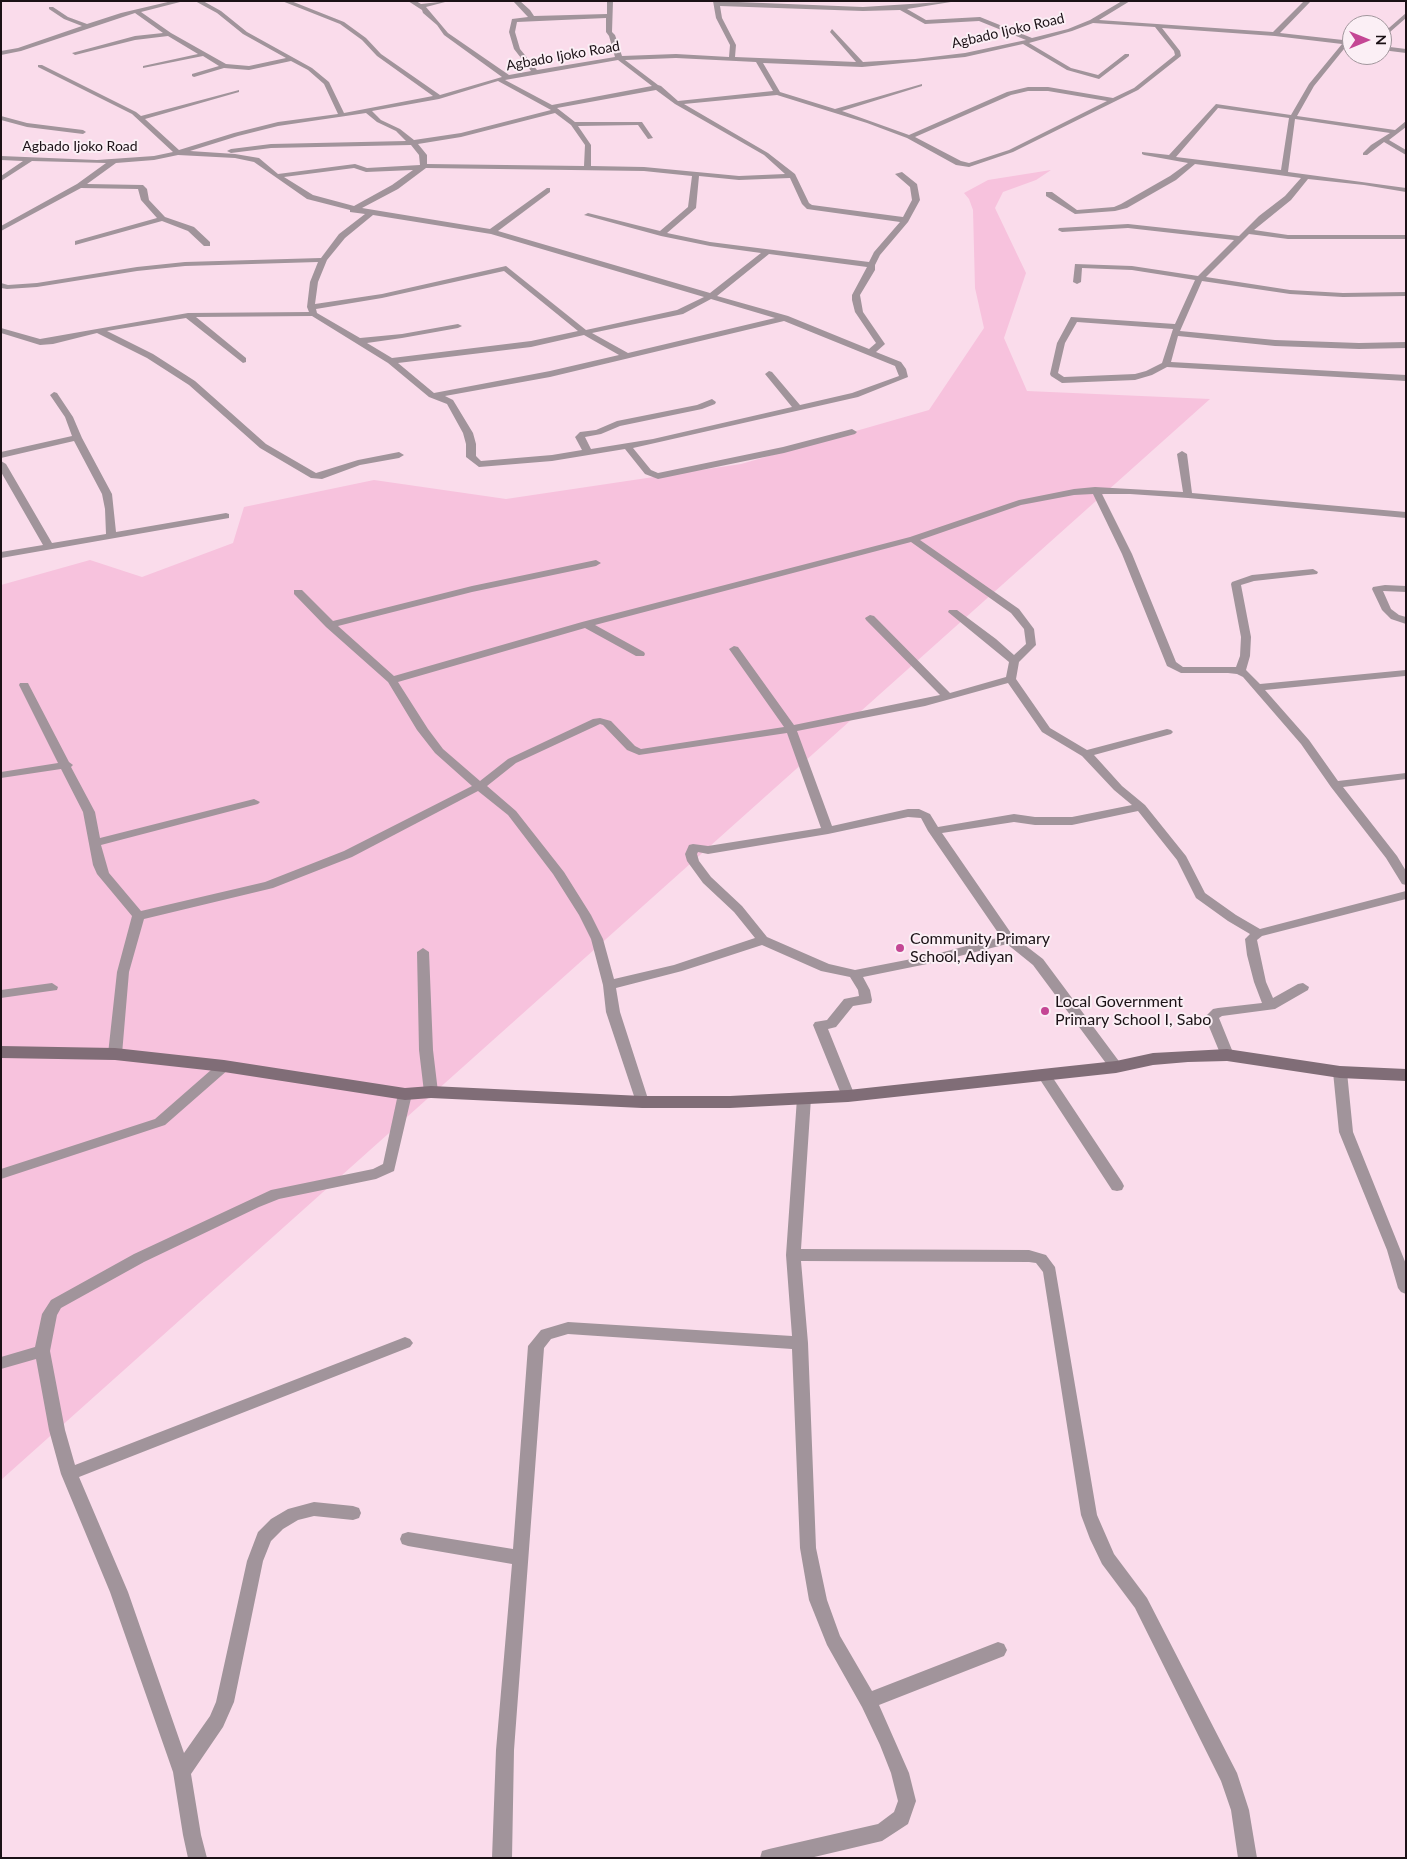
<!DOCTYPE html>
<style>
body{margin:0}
#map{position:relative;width:1407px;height:1859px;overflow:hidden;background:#fadceb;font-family:Lato,sans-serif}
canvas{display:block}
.frame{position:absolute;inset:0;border:2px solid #1b1116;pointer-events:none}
.north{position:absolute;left:1342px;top:15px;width:50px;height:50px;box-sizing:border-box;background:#fbeff5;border:1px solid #a1969c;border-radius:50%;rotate:90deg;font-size:14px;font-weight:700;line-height:20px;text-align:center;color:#1b1116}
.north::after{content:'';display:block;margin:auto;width:18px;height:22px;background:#c44694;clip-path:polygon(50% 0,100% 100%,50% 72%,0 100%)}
</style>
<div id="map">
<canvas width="1407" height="1859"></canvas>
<div class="frame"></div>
<div class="north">N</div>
</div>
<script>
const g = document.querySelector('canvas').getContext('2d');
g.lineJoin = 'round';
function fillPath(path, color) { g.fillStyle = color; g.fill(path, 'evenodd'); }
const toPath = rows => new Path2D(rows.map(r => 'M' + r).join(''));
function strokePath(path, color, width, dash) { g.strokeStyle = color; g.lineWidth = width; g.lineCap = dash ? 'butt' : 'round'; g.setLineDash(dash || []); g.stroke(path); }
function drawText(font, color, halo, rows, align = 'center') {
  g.font = font + ' Lato,sans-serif'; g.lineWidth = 4; g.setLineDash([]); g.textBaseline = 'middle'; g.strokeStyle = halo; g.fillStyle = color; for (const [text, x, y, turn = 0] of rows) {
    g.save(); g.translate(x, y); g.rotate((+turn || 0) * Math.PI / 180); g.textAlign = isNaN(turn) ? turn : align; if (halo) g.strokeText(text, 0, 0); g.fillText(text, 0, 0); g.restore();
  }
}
fillPath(toPath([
 [1051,170,1036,180,1003,192,995,208,1026,273,1004,338,1027,391,1210,399,1,1480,1,585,90,560,142,577,233,543,244,507,374,480,506,499,741,464,929,410,984,328,975,288,973,210,969,199,964,193,988,180]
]), '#f7c2dd');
fillPath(toPath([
 [172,1,184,1,141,12,171,33,226,64,249,66,286,58,243,34,217,13,195,1,203,1,221,11,247,32,312,68,329,82,344,113,433,96,377,56,362,40,340,24,282,1,291,1,344,22,366,38,381,54,440,95,502,77,444,35,437,25,423,13,422,10,408,1,416,1,421,4,449,1,426,7,448,33,509,75,531,71,514,49,509,32,512,19,528,17,513,1,520,1,530,10,534,16,607,14,607,1,613,1,612,32,615,35,622,56,676,54,729,57,730,45,716,18,713,1,863,7,957,1,907,9,926,20,980,17,1032,38,1068,29,1090,20,1122,1,1130,1,1099,20,1273,32,1304,1,1311,1,1280,33,1352,41,1352,45,1348,44,1314,86,1297,116,1395,130,1406,121,1406,127,1389,140,1406,150,1406,155,1384,142,1367,155,1363,155,1363,153,1371,145,1390,133,1295,119,1288,172,1406,188,1406,192,1364,185,1308,179,1291,200,1254,230,1288,235,1406,235,1406,239,1288,239,1249,234,1206,277,1290,290,1343,293,1406,292,1406,296,1343,297,1290,294,1202,281,1180,331,1275,340,1359,343,1406,342,1406,348,1359,349,1275,346,1178,336,1171,362,1406,375,1406,381,1167,367,1152,375,1135,380,1062,383,1051,376,1050,374,1057,343,1071,317,1175,324,1195,280,1132,270,1082,268,1081,282,1077,284,1073,282,1075,264,1132,266,1198,276,1234,240,1128,228,1062,232,1058,230,1059,228,1128,224,1239,236,1259,216,1285,196,1301,178,1195,164,1176,180,1127,208,1115,211,1075,214,1046,196,1046,192,1052,192,1077,210,1114,207,1121,204,1170,176,1188,163,1144,155,1142,154,1142,152,1169,155,1216,104,1291,115,1309,84,1342,44,1275,36,1162,28,1180,51,1181,56,1138,90,1013,152,969,167,956,165,907,138,867,123,777,95,684,104,768,153,795,174,809,203,812,205,903,217,912,200,910,187,895,174,902,172,917,184,920,200,908,222,880,255,875,265,875,270,860,295,863,312,885,344,876,352,901,362,906,369,908,377,858,397,633,448,651,470,658,473,783,447,852,429,857,432,855,434,784,453,658,479,645,474,625,449,552,461,479,467,466,457,466,444,463,433,447,404,429,397,388,363,312,316,196,317,246,358,246,362,243,363,186,318,107,331,153,354,195,381,266,444,316,473,358,460,399,452,404,455,399,458,360,465,322,479,311,478,260,448,189,385,147,358,97,333,53,344,40,345,1,333,1,328,40,339,188,313,309,312,307,307,310,282,318,262,185,266,137,271,37,287,7,289,1,288,1,283,8,285,37,283,137,267,185,262,321,258,339,234,365,214,350,212,350,210,307,199,254,162,235,158,178,155,154,160,116,163,87,184,143,185,147,189,149,200,165,217,194,227,210,242,210,246,204,246,188,231,162,221,75,245,75,241,157,218,141,200,138,189,81,188,1,231,1,226,77,184,106,163,32,161,1,181,1,176,23,161,1,160,1,156,97,160,154,156,173,152,132,114,38,67,38,65,42,65,136,112,141,116,239,90,239,92,145,119,179,150,234,133,278,122,338,114,324,84,308,70,291,61,249,70,224,68,194,77,192,76,192,74,219,66,203,56,143,68,143,66,198,54,168,36,135,40,75,55,72,53,135,36,163,33,135,13,21,51,1,55,1,51,18,48,82,26,64,19,49,9,49,7,53,7,68,17,87,24,121,13,172,1],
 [720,6,863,11,900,10,925,24,979,21,1026,40,965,53,915,59,863,62,832,29,830,32,856,62,735,57,736,45,722,18,720,6],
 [606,18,606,32,609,36,615,57,537,70,520,49,515,32,517,22,606,18],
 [1093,23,1155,27,1174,51,1175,55,1134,88,1113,98,1048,87,1028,87,1007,92,909,135,842,111,922,86,922,84,835,109,780,92,763,63,862,67,965,57,1023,44,1067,70,1099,79,1129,56,1129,54,1125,54,1098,75,1071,68,1029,43,1072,31,1093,23],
 [676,58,756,62,773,91,678,101,661,86,658,85,625,60,676,58],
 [618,60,652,86,552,105,505,80,618,60],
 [498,81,551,110,461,133,414,140,400,129,381,120,372,111,439,99,498,81],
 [656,90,675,104,764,155,785,174,739,176,644,167,591,166,591,145,578,126,638,125,648,139,653,138,642,122,575,122,557,108,656,90],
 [1028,91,1048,91,1107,101,1009,150,969,163,961,161,915,137,1011,95,1028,91],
 [1218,108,1289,118,1281,170,1176,157,1218,108],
 [366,113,377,122,396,131,406,141,271,144,231,149,227,151,231,153,271,148,411,145,419,155,420,165,367,168,355,164,278,174,259,158,235,154,190,151,238,136,278,126,366,113],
 [555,113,571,125,585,145,584,166,427,164,427,155,418,144,461,137,555,113],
 [354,168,366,172,413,170,392,185,354,206,313,195,284,177,354,168],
 [426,168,644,171,692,176,688,207,660,231,588,213,584,215,661,236,710,246,761,253,710,293,498,231,550,192,550,188,547,188,490,229,362,208,398,189,426,168],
 [699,176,739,180,790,178,802,204,807,209,900,222,874,252,869,262,710,242,667,233,696,208,699,176],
 [373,215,491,234,704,297,677,310,586,330,506,266,382,294,315,304,318,282,327,260,345,238,373,215],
 [769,254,867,267,852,295,852,300,855,312,876,343,869,349,788,316,717,296,769,254],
 [504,271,578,331,531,341,392,358,367,343,402,338,458,328,462,326,458,324,402,334,360,338,317,313,316,309,382,298,504,271],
 [711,299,775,318,628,353,592,333,683,314,711,299],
 [784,321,895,366,899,376,852,393,800,405,772,372,769,371,765,374,792,407,653,439,591,449,585,437,601,434,620,426,702,409,715,404,716,402,712,399,697,405,617,421,596,430,580,432,575,437,582,450,552,455,481,461,476,456,476,444,473,433,453,400,445,396,550,377,784,321],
 [1077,322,1173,329,1162,363,1146,371,1135,374,1064,377,1058,373,1065,343,1077,322],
 [584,335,619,355,550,371,434,393,398,363,531,347,584,335],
 [1406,13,1406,18,1382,39,1382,34,1406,13],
 [1382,46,1406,49,1406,53,1382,50,1382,46],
 [1,116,27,123,83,130,86,132,83,134,27,127,1,120,1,116],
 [54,392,57,393,73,417,82,438,112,494,116,532,226,513,229,514,229,518,1,558,1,552,43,545,1,472,1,461,6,464,52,543,106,534,105,509,102,494,74,441,1,458,1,452,72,436,65,417,50,395,54,392],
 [1182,451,1187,454,1192,493,1406,512,1406,518,1188,498,1130,494,1102,494,1132,554,1176,662,1183,667,1236,667,1240,656,1241,637,1231,584,1232,582,1252,575,1313,569,1318,572,1317,574,1254,581,1241,585,1251,637,1250,656,1246,670,1260,684,1406,670,1405,676,1265,690,1309,740,1338,781,1406,773,1406,779,1343,787,1397,856,1406,871,1406,885,1402,884,1386,858,1331,787,1301,744,1243,677,1237,674,1228,673,1181,673,1167,666,1122,554,1093,494,1074,495,1021,505,920,540,1019,609,1034,629,1036,645,1019,662,1016,679,1050,728,1087,750,1167,729,1171,730,1173,732,1171,734,1094,755,1122,786,1145,805,1186,856,1205,893,1236,915,1260,929,1406,891,1406,899,1262,936,1257,940,1266,982,1273,998,1298,984,1303,983,1309,987,1308,990,1275,1009,1222,1016,1219,1018,1234,1055,1232,1058,1222,1058,1205,1017,1213,1009,1218,1008,1262,1003,1254,982,1247,955,1245,939,1250,934,1228,921,1196,898,1177,860,1138,811,1072,825,1035,825,1014,822,942,833,1013,936,1043,959,1121,1064,1123,1067,1121,1070,1111,1070,1033,965,1007,944,932,963,863,977,870,990,872,1000,871,1003,853,1006,836,1027,828,1029,855,1096,853,1099,848,1101,843,1099,813,1025,815,1022,827,1020,844,999,859,996,858,990,850,977,821,971,762,945,682,971,616,988,620,1012,649,1102,647,1105,642,1107,637,1105,606,1012,603,985,591,939,579,915,553,874,508,815,478,791,352,857,273,888,144,919,129,972,122,1054,120,1057,115,1059,110,1057,108,1054,117,972,132,916,97,874,93,865,83,812,61,769,1,778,1,772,58,763,19,685,20,683,28,683,29,685,69,762,73,765,71,767,95,812,100,838,254,799,260,802,258,804,101,845,109,873,141,911,265,882,344,851,472,786,435,753,417,730,388,682,326,627,294,594,294,590,302,590,333,621,472,586,596,560,601,563,596,566,472,592,338,626,394,676,582,622,910,537,1019,500,1074,489,1095,487,1183,492,1177,454,1182,451],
 [911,542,1011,613,1024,629,1026,644,1014,655,996,639,957,610,949,610,948,612,1009,662,1006,677,950,693,874,616,870,615,865,618,866,620,940,695,794,725,738,647,734,646,729,649,784,727,641,749,635,746,611,721,600,718,593,719,508,759,480,781,443,749,428,729,398,682,585,628,636,656,644,656,645,654,644,652,595,625,911,542],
 [1008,683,1042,732,1082,756,1114,790,1132,805,1072,817,1035,817,1014,814,938,827,930,814,919,809,908,809,832,826,797,731,925,706,1008,683],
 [600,724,603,725,627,750,639,755,787,733,821,828,708,846,693,844,689,845,685,854,687,861,703,883,734,912,755,938,674,965,614,979,603,939,591,915,564,872,516,811,487,786,516,763,600,724],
 [908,817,921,818,928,831,1001,937,932,955,855,970,829,964,767,937,742,906,711,877,699,861,697,854,698,852,708,854,828,834,908,817],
 [1385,585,1406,586,1406,592,1383,591,1391,609,1399,615,1406,617,1406,624,1391,619,1382,610,1372,589,1373,587,1385,585],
 [423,948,429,952,433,1050,438,1092,436,1095,431,1097,426,1095,424,1092,419,1050,417,952,423,948],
 [52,983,58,987,57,990,1,998,1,990,52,983],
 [224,1061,229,1063,231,1066,229,1069,165,1125,1,1179,1,1169,155,1119,219,1063,224,1061],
 [1340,1067,1345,1069,1347,1072,1353,1132,1406,1264,1406,1294,1401,1292,1398,1288,1387,1250,1339,1132,1333,1072,1335,1069,1340,1067],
 [1044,1070,1049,1072,1122,1182,1124,1186,1122,1190,1117,1191,1112,1190,1037,1075,1039,1072,1044,1070],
 [405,1089,410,1091,412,1094,394,1171,376,1179,279,1199,259,1207,144,1262,61,1308,57,1315,50,1351,65,1430,75,1465,400,1339,405,1337,410,1339,413,1343,410,1347,79,1477,128,1592,184,1753,210,1716,216,1702,247,1561,258,1532,271,1519,288,1509,314,1502,353,1506,359,1508,361,1513,359,1518,353,1520,314,1516,298,1520,283,1529,271,1541,263,1561,234,1702,223,1727,191,1774,201,1835,207,1858,188,1858,183,1835,173,1772,110,1592,61,1474,49,1430,36,1359,1,1369,1,1357,35,1347,42,1314,51,1300,134,1254,271,1190,373,1169,383,1164,398,1094,400,1091,405,1089],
 [804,1093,809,1095,811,1098,801,1249,1029,1250,1046,1255,1055,1267,1097,1515,1114,1554,1147,1598,1237,1773,1249,1810,1257,1858,1238,1858,1231,1810,1221,1781,1135,1608,1102,1564,1090,1539,1081,1515,1043,1272,1036,1263,1029,1262,801,1261,808,1343,816,1548,827,1600,840,1636,872,1691,998,1642,1004,1644,1007,1650,1004,1656,879,1705,909,1773,916,1801,908,1824,882,1841,810,1858,760,1858,762,1851,769,1849,878,1824,894,1812,898,1801,891,1773,880,1745,862,1707,827,1645,809,1600,800,1548,792,1349,568,1334,551,1339,544,1348,514,1750,512,1858,492,1858,496,1750,512,1564,408,1546,402,1544,400,1539,402,1534,408,1532,513,1549,528,1346,541,1330,568,1322,792,1336,786,1255,797,1098,799,1095,804,1093]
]), '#a1949b');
fillPath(toPath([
 [1,1046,115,1048,224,1060,405,1088,431,1086,642,1096,730,1096,848,1090,1116,1061,1153,1053,1227,1049,1340,1066,1406,1069,1406,1081,1340,1078,1227,1061,1188,1062,1153,1065,1116,1073,848,1102,730,1108,642,1108,431,1098,405,1100,224,1072,115,1060,1,1058,1,1046]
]), '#806d77');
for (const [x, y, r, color] of [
 [900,948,5,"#c44694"],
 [1045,1011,5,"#c44694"]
]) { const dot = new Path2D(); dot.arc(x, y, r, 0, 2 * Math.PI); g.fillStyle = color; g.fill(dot); strokePath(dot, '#fbeff5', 2); }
drawText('14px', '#1b1116', '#fbeff5', [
 ["Agbado Ijoko Road",1008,31,-13],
 ["Agbado Ijoko Road",563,56,-10],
 ["Agbado Ijoko Road",80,146]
]);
drawText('16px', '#1b1116', '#fbeff5', [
 ["Community Primary",910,939],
 ["School, Adiyan",910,957],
 ["Local Government",1055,1002],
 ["Primary School I, Sabo",1055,1020]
], 'left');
</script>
